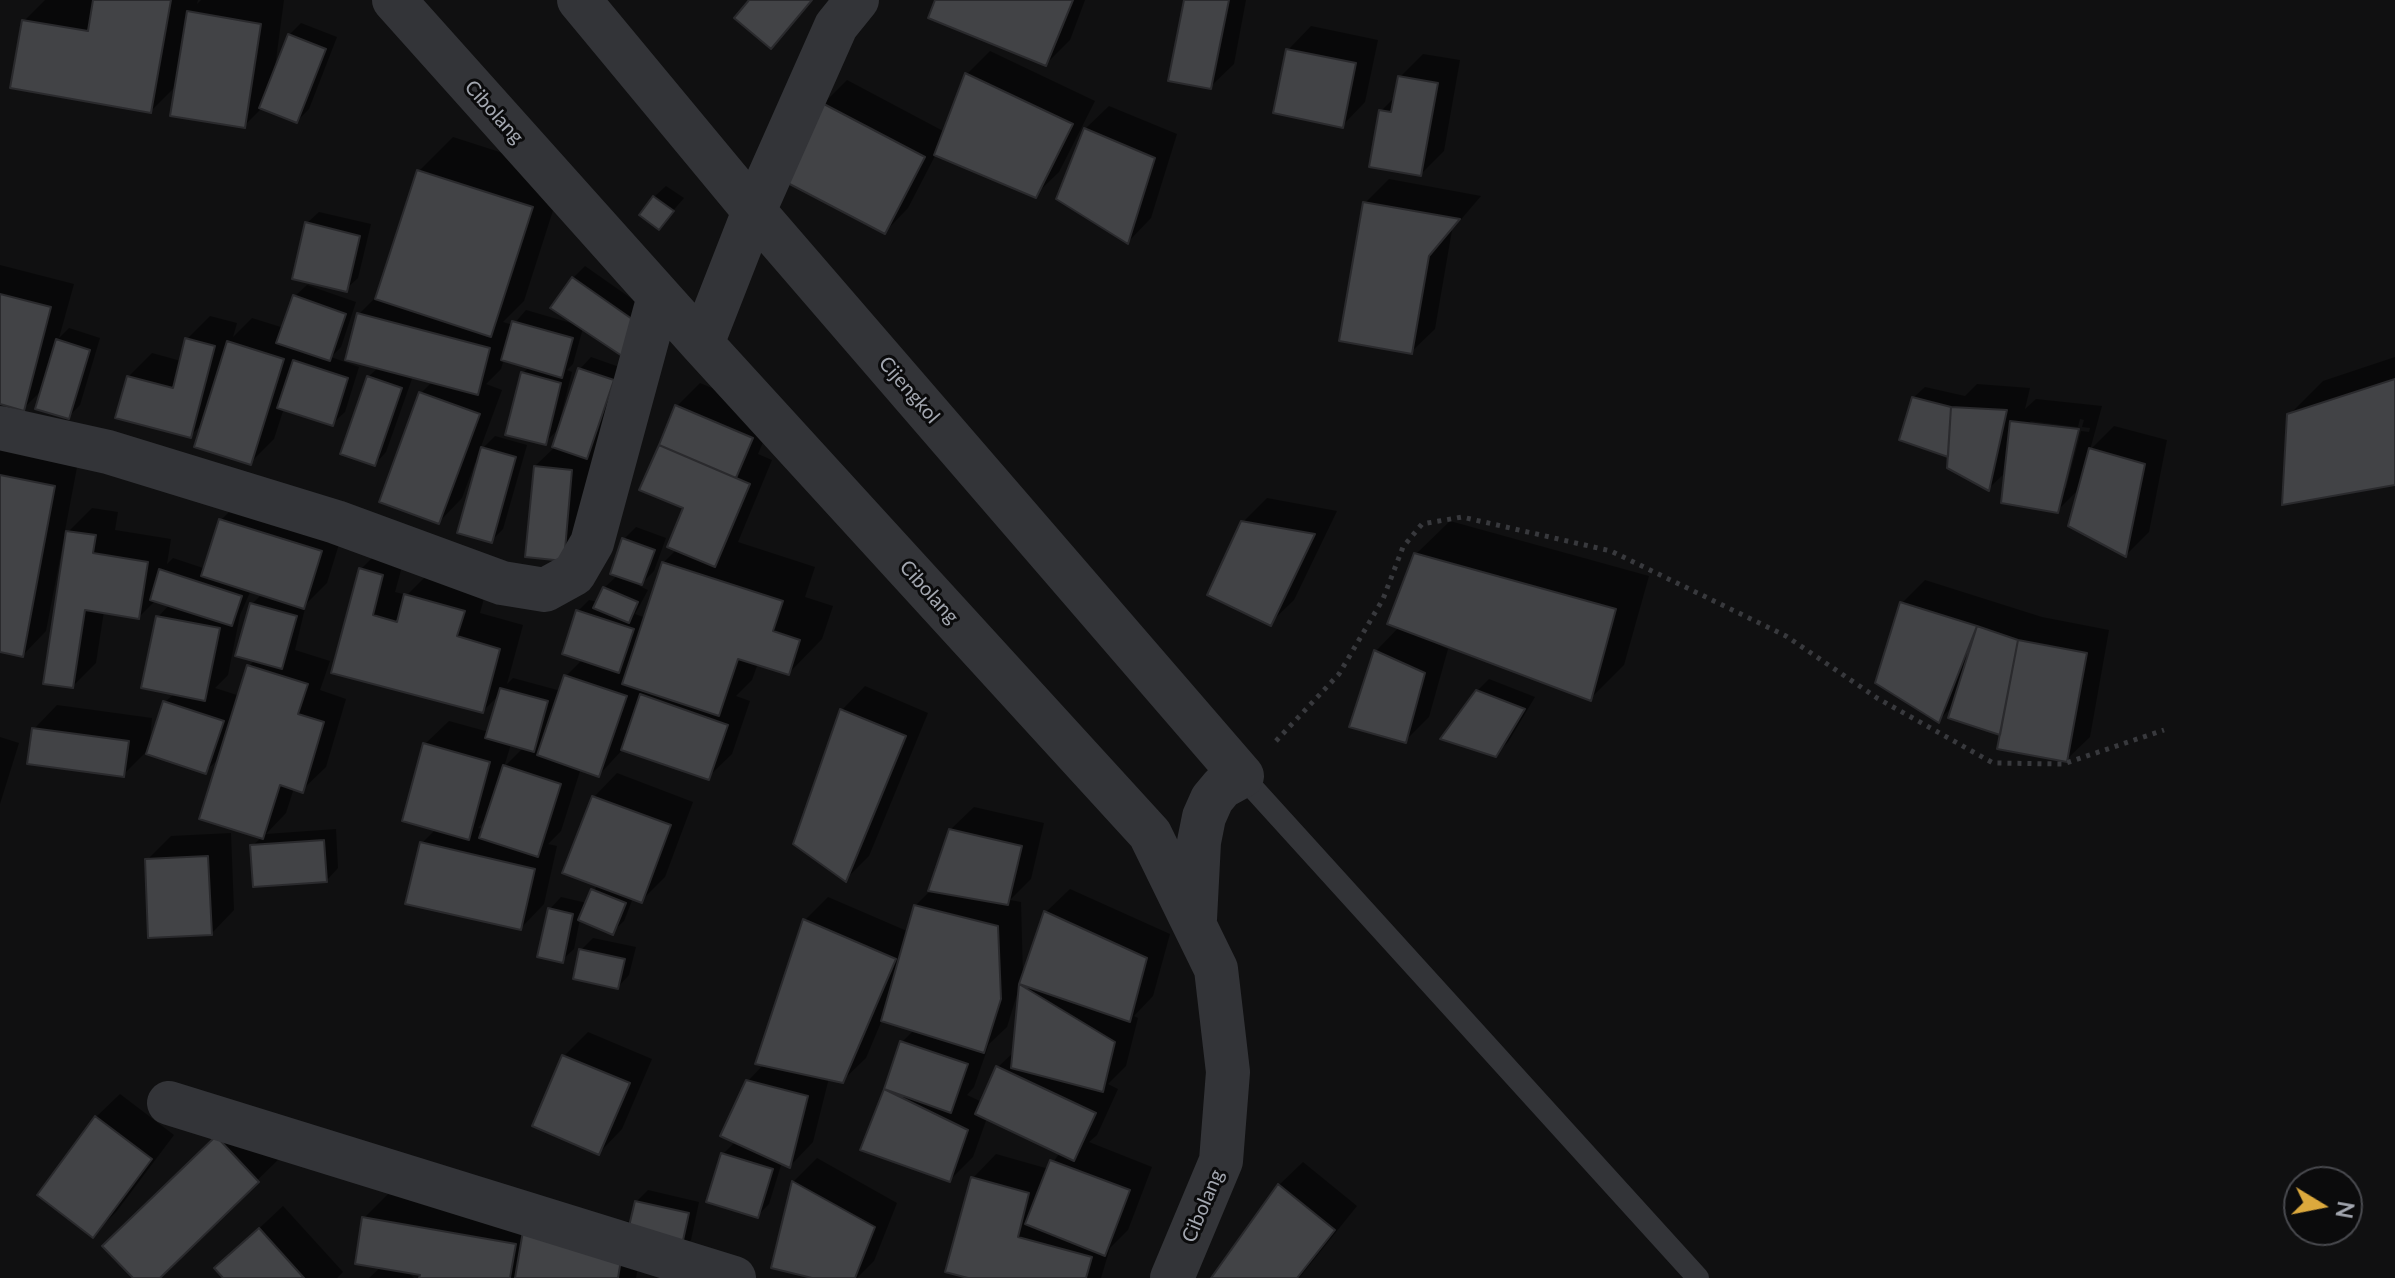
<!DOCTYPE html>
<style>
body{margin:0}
#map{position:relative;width:2395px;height:1278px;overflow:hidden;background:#101011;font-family:Lato,sans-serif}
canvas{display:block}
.north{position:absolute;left:2283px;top:1166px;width:80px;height:80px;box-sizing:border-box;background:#0b0b0c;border:2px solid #48494e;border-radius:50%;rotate:100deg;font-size:22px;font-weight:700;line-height:32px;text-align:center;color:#a3a7b0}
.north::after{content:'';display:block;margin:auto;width:28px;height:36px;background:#dca93d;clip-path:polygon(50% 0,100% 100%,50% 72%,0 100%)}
</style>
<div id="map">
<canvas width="2395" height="1278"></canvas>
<div class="north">N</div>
</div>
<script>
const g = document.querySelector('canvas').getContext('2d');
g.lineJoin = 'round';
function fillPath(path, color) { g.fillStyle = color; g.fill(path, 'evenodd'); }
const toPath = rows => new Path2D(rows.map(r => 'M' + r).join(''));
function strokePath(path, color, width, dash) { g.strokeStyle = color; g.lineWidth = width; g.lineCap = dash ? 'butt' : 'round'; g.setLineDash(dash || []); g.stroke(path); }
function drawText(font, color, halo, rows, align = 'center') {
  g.font = font + ' Lato,sans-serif'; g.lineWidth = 6; g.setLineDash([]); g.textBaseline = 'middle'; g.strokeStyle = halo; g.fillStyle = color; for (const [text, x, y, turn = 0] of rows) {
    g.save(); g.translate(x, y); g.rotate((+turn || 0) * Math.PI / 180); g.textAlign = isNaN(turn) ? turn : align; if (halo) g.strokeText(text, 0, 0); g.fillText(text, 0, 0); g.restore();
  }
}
fillPath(toPath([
 [45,0,198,0,197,4,201,0,284,0,274,75,289,35,301,23,337,37,309,109,297,121,263,107,244,126,177,85,151,111,24,21],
 [752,0,813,0,771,47],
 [937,0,1085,0,1070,40,1046,64],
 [1186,0,1246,0,1234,64,1210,87],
 [1311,26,1378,40,1365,102,1342,126,1288,50],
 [990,51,1095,101,1059,172,1035,195,936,154,908,208,885,232,823,104,847,80,945,132,967,74],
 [1423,54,1460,60,1444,151,1421,174,1381,111,1397,95,1400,77],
 [1109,106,1177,134,1151,218,1128,242,1085,129],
 [453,137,565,173,524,301,503,322,513,325,526,310,578,325,573,278,585,266,652,313,583,328,573,364,567,370,572,372,560,419,563,420,580,369,591,357,625,369,587,536,563,559,535,466,556,446,560,427,545,443,523,373,530,366,504,359,501,369,486,384,502,390,479,452,495,436,527,445,503,529,491,541,479,464,475,463,462,498,439,522,421,393,433,381,413,376,386,452,375,464,368,377,379,367,359,314,379,294,419,171],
 [1389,179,1481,196,1452,230,1435,329,1411,352,1365,203],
 [666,186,684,198,659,227,654,197],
 [319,212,371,224,358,278,346,289,307,223],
 [0,265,74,284,59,338,69,328,100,338,80,405,68,417,43,389,24,408,0,402],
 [307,285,356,302,341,347,331,357,359,367,345,412,333,423,284,408,274,439,251,462,204,422,190,436,128,377,152,353,181,361,187,339,210,316,237,323,233,337,252,318,284,328,295,296],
 [2395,357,2395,483,2289,415,2323,381],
 [700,383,775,414,758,454,772,460,738,542,815,567,805,597,833,606,822,639,789,673,758,663,752,680,736,696,750,701,732,754,708,777,623,749,599,775,581,768,561,831,548,844,557,846,544,904,521,928,422,843,436,829,425,744,449,721,489,732,501,693,483,711,334,672,361,569,384,546,406,552,395,592,407,595,430,572,487,587,480,613,523,625,507,684,513,678,561,691,566,676,583,659,578,611,589,600,598,602,604,588,618,575,624,539,636,527,666,538,654,571,639,586,648,590,635,614,646,618,663,563,677,549,686,507,677,406],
 [511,744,524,747,504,767],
 [488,817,484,829,478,828],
 [1977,384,2030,388,2025,409,2036,399,2102,406,2090,450,2114,426,2167,440,2149,532,2126,555,2080,488,2057,511,2007,471,1989,488,1950,456,1913,398,1925,387,1965,396],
 [2080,419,2084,420,2082,427,2090,428,2089,432,2081,431,2066,488,2062,488,2030,421,2078,427],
 [0,447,78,462,64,536,92,508,118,512,115,530,171,539,167,564,173,558,206,569,221,520,244,497,344,528,327,583,306,604,295,650,330,661,320,690,346,699,326,767,302,790,294,788,286,813,266,834,336,829,338,868,327,880,252,846,262,837,221,756,206,771,146,752,123,775,34,729,57,705,152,718,149,750,165,702,175,693,158,617,170,604,156,600,139,617,104,611,96,663,73,686,67,543,63,543,46,631,23,655,0,650],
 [251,590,263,593,252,604,256,659,249,666,240,696,215,688,228,675,240,615],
 [1267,498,1337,511,1294,600,1270,623,1243,522],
 [1450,521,1649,576,1624,665,1590,699,1437,640,1435,643,1448,649,1429,717,1406,740,1351,726,1376,651,1400,626,1416,554],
 [1925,580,2042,617,2109,630,2090,737,2066,760,2002,733,1955,704,1939,720,1902,603],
 [1489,679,1535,697,1508,742,1496,754,1477,691],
 [865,686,928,713,869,856,846,879,842,710],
 [0,737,19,743,0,804],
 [617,773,693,802,665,877,641,901,633,898,624,921,612,932,580,919,574,949,562,960,550,909,561,897,587,903,598,884,594,797],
 [974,807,1044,823,1031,879,1010,900,1021,902,1023,977,1046,912,1070,889,1170,934,1153,996,1134,1016,1138,1018,1126,1066,1108,1084,1118,1089,1097,1135,1089,1142,1152,1167,1128,1230,1110,1248,1101,1278,975,1278,973,1178,996,1154,1049,1169,1060,1152,987,1118,973,1157,950,1180,863,1149,902,1042,914,1030,882,1020,866,1058,842,1081,829,1078,813,1142,790,1166,782,1162,769,1204,757,1216,723,1154,736,1141,748,1081,764,1064,805,920,828,897,907,931,915,906,930,891,950,830],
 [1019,988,1015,1051,998,1067,982,1102,967,1095,974,1087,989,1044,1007,1027],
 [231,833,234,910,211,934,147,860,171,836],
 [593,938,636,947,629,975,618,987,581,950],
 [588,1032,652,1059,622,1129,599,1153,534,1125,564,1056],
 [120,1094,174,1135,116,1212,93,1235,96,1117],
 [240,1115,281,1157,157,1278,136,1278,105,1246],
 [817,1158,897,1203,874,1261,857,1278,821,1278,774,1267,793,1182],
 [1303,1162,1357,1206,1299,1278,1213,1278,1279,1185],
 [648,1190,699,1202,691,1240,679,1252,642,1244,636,1278,421,1278,422,1273,407,1271,414,1278,369,1278,382,1266,364,1218,388,1194,536,1220,548,1208,632,1222,636,1202],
 [283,1206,343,1272,337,1278,226,1278,217,1268]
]), '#0007');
const building = toPath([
 [93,0,171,0,151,113,10,88,22,20,88,31,93,0],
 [749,0,812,0,771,49,734,18,749,0],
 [935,0,1073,0,1046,66,928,18,935,0],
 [1184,0,1229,0,1211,89,1168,81,1184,0],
 [187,11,261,24,245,128,170,116,187,11],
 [288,34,326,49,297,123,259,108,288,34],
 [1286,49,1356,63,1343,128,1273,113,1286,49],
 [965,73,1073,124,1036,198,934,155,965,73],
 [1398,76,1438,83,1421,176,1369,167,1379,110,1391,112,1398,76],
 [822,103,925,157,885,234,782,180,822,103],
 [1084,128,1155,158,1128,244,1056,199,1084,128],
 [417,170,533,207,491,337,375,299,417,170],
 [653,196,674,211,659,230,639,215,653,196],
 [1363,202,1460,219,1429,256,1412,354,1339,341,1363,202],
 [305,222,360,236,347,292,292,279,305,222],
 [572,277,642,326,622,356,550,308,572,277],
 [0,294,51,307,24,411,0,404,0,294],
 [293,295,346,314,330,361,276,343,293,295],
 [357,313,490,348,478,395,345,360,357,313],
 [512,321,573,338,562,378,501,360,512,321],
 [185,338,215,346,191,438,115,418,127,376,173,388,185,338],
 [56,339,90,350,69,419,35,409,56,339],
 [227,341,284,359,251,465,194,447,227,341],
 [293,360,348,378,333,426,277,408,293,360],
 [578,368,614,380,587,459,552,447,578,368],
 [521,372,561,383,546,445,505,435,521,372],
 [367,376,402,388,375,466,340,454,367,376],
 [2395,379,2395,485,2282,505,2287,414,2395,379],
 [419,392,480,414,439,524,379,502,419,392],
 [1912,397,1951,407,1948,457,1899,440,1912,397],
 [675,405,753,438,736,478,659,445,675,405],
 [1951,407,2007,410,1989,491,1947,468,1951,407],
 [2010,421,2079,429,2058,513,2001,503,2010,421],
 [659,445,750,484,715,567,667,547,683,508,639,490,659,445],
 [481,447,516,457,492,543,457,533,481,447],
 [2089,448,2145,464,2126,557,2068,526,2089,448],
 [534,466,572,470,564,561,525,557,534,466],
 [0,475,55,486,23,657,0,652,0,475],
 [219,519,322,551,304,609,201,576,219,519],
 [1241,521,1315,534,1271,626,1207,595,1241,521],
 [66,531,96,535,93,553,148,562,139,619,85,610,73,688,43,684,66,531],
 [622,538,655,550,642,585,610,574,622,538],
 [1414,553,1616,609,1591,701,1387,624,1414,553],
 [662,562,783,601,773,631,800,640,789,675,738,659,719,716,622,684,662,562],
 [359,568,383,575,373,615,397,622,404,594,465,611,457,636,500,649,483,713,331,673,359,568],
 [159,569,242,596,232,626,150,600,159,569],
 [603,587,638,602,629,623,593,608,603,587],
 [1900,602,1977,626,1939,723,1875,683,1900,602],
 [250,603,297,616,282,669,235,656,250,603],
 [576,610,634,629,619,673,562,654,576,610],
 [156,616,220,628,205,701,141,688,156,616],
 [1977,626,2018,640,2000,735,1948,718,1977,626],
 [2018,640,2087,653,2067,762,1997,749,2018,640],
 [1374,650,1425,673,1406,743,1349,727,1374,650],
 [247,665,308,684,298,714,324,722,303,793,280,785,263,839,199,819,247,665],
 [564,675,627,696,599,777,537,755,564,675],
 [500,688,548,701,534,752,485,738,500,688],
 [1476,690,1525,709,1496,757,1440,739,1476,690],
 [640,694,728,725,709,780,621,750,640,694],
 [163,701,224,721,206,774,146,754,163,701],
 [840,709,906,736,846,882,793,844,840,709],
 [32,728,129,741,124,777,27,764,32,728],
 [423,743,490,762,469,840,402,821,423,743],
 [503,765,561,784,538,857,479,838,503,765],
 [592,796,671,825,642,903,562,873,592,796],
 [949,829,1022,846,1008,905,928,891,949,829],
 [324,840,327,882,253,887,250,845,324,840],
 [420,842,535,869,521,930,405,904,420,842],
 [208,856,212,935,148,938,145,859,208,856],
 [591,889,626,903,613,935,578,920,591,889],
 [914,905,998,926,1001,999,984,1053,881,1021,914,905],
 [548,908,573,914,563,963,537,957,548,908],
 [1044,911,1147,958,1130,1022,1019,984,1044,911],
 [803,919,896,959,843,1083,755,1064,803,919],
 [579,949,625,959,618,989,573,979,579,949],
 [1019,984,1115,1042,1103,1092,1011,1068,1019,984],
 [900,1041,968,1064,951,1113,884,1089,900,1041],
 [562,1055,630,1083,599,1155,532,1126,562,1055],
 [996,1066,1096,1113,1074,1161,975,1114,996,1066],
 [746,1080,808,1096,790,1168,720,1136,746,1080],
 [884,1089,968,1130,950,1182,860,1150,884,1089],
 [95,1116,152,1159,93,1238,37,1195,95,1116],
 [216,1136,259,1182,160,1278,133,1278,102,1246,216,1136],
 [721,1153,773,1169,758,1218,706,1202,721,1153],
 [1050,1160,1130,1190,1105,1256,1025,1224,1050,1160],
 [971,1177,1029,1193,1018,1237,1092,1257,1086,1278,968,1278,945,1272,971,1177],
 [792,1181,875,1227,855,1278,812,1278,771,1268,792,1181],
 [1278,1184,1335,1230,1297,1278,1211,1278,1278,1184],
 [635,1201,689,1213,680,1254,625,1243,635,1201],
 [362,1217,516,1244,510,1278,419,1278,420,1275,355,1264,362,1217],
 [259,1228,304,1278,223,1278,214,1268,259,1228],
 [523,1231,623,1248,618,1278,515,1278,523,1231]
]);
fillPath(building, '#424346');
strokePath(building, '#2a2a2d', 2);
strokePath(toPath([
 [1276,741,1339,674,1383,599,1403,547,1422,524,1462,517,1611,551,1786,636,1877,698,1993,763,2063,764,2164,730]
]), '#38393d', 5, [4, 6]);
strokePath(toPath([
 [1242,776,1698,1278]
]), '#333438', 22);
strokePath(toPath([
 [394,0,702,344,1150,834,1216,969,1228,1072,1221,1161,1172,1278],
 [579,0,754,211,1242,776,1222,787,1212,799,1204,817,1199,842,1195,919],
 [702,344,754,211,836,26,857,0],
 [0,428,108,452,336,522,502,583,545,590,574,574,592,543,659,296],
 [169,1103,734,1278]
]), '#333438', 44);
drawText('20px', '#a3a7b0', '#0b0b0c', [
 ["Cibolang",494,112,48],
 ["Cijengkol",909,390,49],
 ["Cibolang",929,592,48],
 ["Cibolang",1203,1206,-67]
]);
</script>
